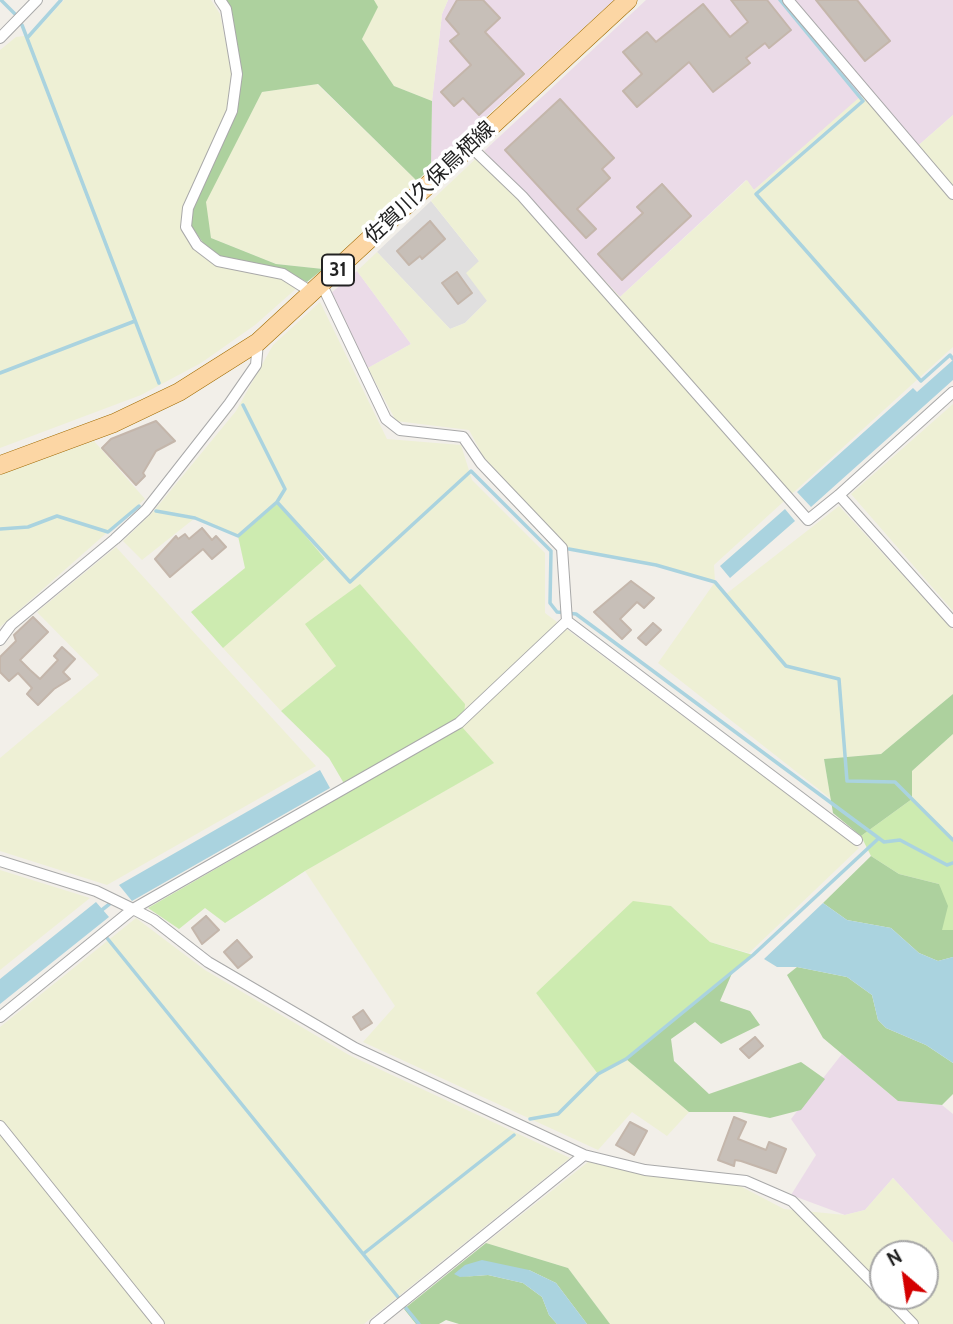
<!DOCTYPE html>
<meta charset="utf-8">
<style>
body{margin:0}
#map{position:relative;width:953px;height:1324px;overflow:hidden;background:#f2efe9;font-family:Cabin,sans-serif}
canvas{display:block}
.north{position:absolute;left:869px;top:1240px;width:70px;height:70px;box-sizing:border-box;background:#fff;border:2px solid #a7a7a7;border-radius:50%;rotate:331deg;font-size:19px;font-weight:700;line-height:28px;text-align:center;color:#222}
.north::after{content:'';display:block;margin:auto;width:24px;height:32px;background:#d40000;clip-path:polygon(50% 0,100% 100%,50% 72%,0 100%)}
</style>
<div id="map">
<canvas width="953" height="1324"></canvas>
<div class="north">N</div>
</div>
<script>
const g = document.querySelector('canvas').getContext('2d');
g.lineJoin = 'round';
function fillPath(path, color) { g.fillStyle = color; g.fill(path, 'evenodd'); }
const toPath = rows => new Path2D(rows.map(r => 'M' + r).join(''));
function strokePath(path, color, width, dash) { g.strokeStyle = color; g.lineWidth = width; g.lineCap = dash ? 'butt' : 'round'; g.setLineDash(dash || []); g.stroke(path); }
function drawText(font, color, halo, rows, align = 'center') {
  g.font = font + ' Cabin,"Noto Sans JP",sans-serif'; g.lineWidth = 7; g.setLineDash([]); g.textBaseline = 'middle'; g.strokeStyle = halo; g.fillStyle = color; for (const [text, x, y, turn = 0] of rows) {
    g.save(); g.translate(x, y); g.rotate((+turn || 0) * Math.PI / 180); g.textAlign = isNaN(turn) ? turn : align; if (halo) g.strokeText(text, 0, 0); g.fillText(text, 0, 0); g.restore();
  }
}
fillPath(toPath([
 [431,201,479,261,487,301,465,323,450,329,377,252]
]), '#e0dfdf');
fillPath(toPath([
 [448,0,614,0,431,167,432,101,442,14],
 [646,0,953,0,953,115,912,151,862,96,754,190,746,180,620,297,484,151],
 [357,271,411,344,368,368,330,294],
 [842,1054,898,1101,942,1105,953,1114,953,1243,893,1178,865,1210,845,1215,791,1195,816,1155,791,1119]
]), '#ebdbe8');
fillPath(toPath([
 [64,0,211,0,220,14,232,73,227,110,183,208,181,227,192,246,284,278,298,287,255,325,201,363,141,395,0,448,0,50,16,37,32,35],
 [374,0,448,0,442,14,432,101,394,86,362,39,377,7],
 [317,84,417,181,323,269,276,264,211,238,205,202,262,92],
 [862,95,912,151,953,115,953,347,714,565,715,582,726,594,839,506,953,630,953,694,881,754,824,759,831,799,658,663,715,582,656,565,569,549,483,456,469,430,396,421,368,368,411,344,357,271,377,252,450,329,465,323,487,301,466,273,479,261,431,201,484,151,620,297,747,180,754,190],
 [320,302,387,439,461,445,472,480,545,553,545,613,859,848,749,953,710,942,671,906,536,993,598,1073,626,1059,689,1112,667,1136,632,1112,598,1150,363,1042,395,1006,305,871,493,763,463,728,336,666,281,711,223,648,325,559,276,503,238,536,195,518,142,560,123,541,153,512,236,411,273,345],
 [953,404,953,611,851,494],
 [94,441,145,499,0,627,0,475],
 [116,547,316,766,107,885,0,851,0,758,99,675,37,612],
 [953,734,953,840,912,799,912,771],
 [0,870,90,898,0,970],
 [136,918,205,970,349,1055,570,1158,364,1324,0,1324,0,1027],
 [588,1162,649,1176,738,1185,784,1209,845,1215,865,1210,893,1178,953,1243,953,1324,610,1324,568,1268,486,1243],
 [883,1254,925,1254,925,1296,883,1296]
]), '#eef0d5');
fillPath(toPath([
 [277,502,325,559,223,648,191,612,245,568,238,536],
 [360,584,465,704,463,728,494,763,305,871,225,923,205,908,179,929,148,908,349,792,329,758,281,711,336,666,305,624],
 [912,799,953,840,953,930,942,930,939,884,899,874,871,856,861,836],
 [633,901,671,906,710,942,753,955,626,1059,598,1074,536,993]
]), '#cdebb0');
fillPath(toPath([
 [226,0,374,0,378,7,362,39,394,86,432,101,431,167,417,181,318,84,262,92,206,202,211,238,276,264,323,269,307,282,283,270,219,256,206,247,192,227,192,207,236,109],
 [953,694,953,734,912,771,912,799,861,836,833,813,824,759,881,754],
 [871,856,899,874,939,884,948,906,942,930,953,930,953,957,938,961,919,953,891,928,847,920,823,903],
 [797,967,847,977,872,995,878,1020,886,1028,926,1045,953,1063,953,1094,942,1105,898,1101,823,1038,787,975],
 [733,971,720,1001,750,1011,760,1025,721,1044,695,1022,671,1039,674,1061,709,1094,801,1062,825,1079,801,1110,770,1118,741,1112,689,1112,626,1059],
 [486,1243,568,1268,610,1324,587,1324,556,1283,529,1270,460,1277,488,1275,523,1283,542,1297,549,1315,557,1324,459,1324,446,1320,439,1324,416,1324,404,1309]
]), '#add19e');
fillPath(toPath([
 [953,360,953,380,811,507,797,492,913,388,917,392],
 [785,509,795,521,730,578,720,566],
 [320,770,330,788,132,901,119,885],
 [96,902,109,917,0,1004,0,979],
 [823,903,847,920,891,928,919,953,938,961,953,957,953,1063,926,1045,886,1028,878,1020,872,995,847,977,797,967,777,967,764,959],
 [482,1260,529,1270,556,1283,587,1324,557,1324,549,1315,542,1297,523,1283,488,1275,460,1277,454,1274,465,1265]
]), '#aad3df');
strokePath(toPath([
 [1,0,15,14],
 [780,0,863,101,756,194,921,381,950,355,953,359],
 [22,25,159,383],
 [28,37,61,0],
 [0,373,135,321],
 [243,405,285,489,277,502,350,582,471,471,551,551,550,603,557,612,576,614,884,842,900,840,947,865,953,863],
 [156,511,195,518,238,536,277,502],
 [0,529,28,527,57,516,108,532,139,506],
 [569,549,656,565,715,582,786,666,839,679,847,781,895,782,953,840],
 [98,913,112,902],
 [107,938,398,1297,363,1254,107,938],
 [530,1119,558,1114,598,1074,626,1059,753,955,879,838],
 [363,1254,514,1135],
 [406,1308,419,1324]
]), '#aad3df', 3.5);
const building = toPath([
 [457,0,483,0,500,18,485,32,524,74,479,115,463,98,454,106,441,92,471,65,450,41,459,34,446,19,457,0],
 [731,0,767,0,791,30,769,48,765,43,746,58,750,63,713,92,689,62,637,107,623,91,642,74,623,52,647,32,656,42,703,4,730,37,748,22,731,0],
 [816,0,857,0,890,41,865,61,816,0],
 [560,99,614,158,602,169,610,178,577,209,596,229,586,238,505,150,560,99],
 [662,184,691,216,622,280,598,254,643,213,637,207,662,184],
 [430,221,445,239,422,259,420,256,409,265,397,251,430,221],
 [457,272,472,293,458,304,442,283,457,272],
 [156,421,175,441,156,451,143,473,145,476,136,485,102,448,111,439,156,421],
 [202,528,212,540,216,536,226,547,212,559,203,549,170,577,155,559,176,536,178,539,185,534,189,539,202,528],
 [631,581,654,598,644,608,637,602,620,619,631,630,622,639,594,612,631,581],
 [33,617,48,632,20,660,30,670,40,679,58,660,54,656,62,647,75,659,63,672,70,679,54,689,38,705,27,694,32,688,18,673,9,681,0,672,0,657,16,641,14,635,33,617],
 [653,623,661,630,646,645,638,638,653,623],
 [206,916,219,930,202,944,192,928,206,916],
 [237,940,252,957,238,968,224,952,237,940],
 [363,1010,372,1023,361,1030,353,1017,363,1010],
 [755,1037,763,1046,749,1058,740,1049,755,1037],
 [734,1117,746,1122,738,1139,766,1150,769,1142,786,1149,776,1173,741,1161,735,1160,734,1166,718,1160,734,1117],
 [630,1122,647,1131,634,1155,616,1145,630,1122]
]);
fillPath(building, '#c7bfb8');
strokePath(building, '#c4b6ab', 2);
const minor = toPath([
 [220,0,226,9,237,74,232,111,188,208,186,227,197,245,218,261,283,274,313,293],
 [788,0,953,194],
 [0,38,37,0],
 [470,146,522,196,808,520,839,495,953,392],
 [322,285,386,419,400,430,463,437,481,463,562,548,567,621,857,840],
 [839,495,953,622],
 [0,640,11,625,115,539,146,510,229,404,256,365,258,342],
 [0,861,96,891,133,909,154,920,208,962,355,1048,584,1155,645,1170,746,1181,792,1201,883,1293],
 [0,1017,133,909,459,723,567,621],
 [0,1126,159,1324],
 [886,1296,913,1324],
 [375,1324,584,1155]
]);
const primary = toPath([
 [0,465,114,423,179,392,258,342,628,0]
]);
strokePath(minor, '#a9a9a9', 12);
strokePath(primary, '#a06b00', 19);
strokePath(minor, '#fff', 10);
strokePath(primary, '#fcd6a4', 18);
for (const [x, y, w] of [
 [338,270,32]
]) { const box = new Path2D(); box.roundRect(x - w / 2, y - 15.5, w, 31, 5); g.fillStyle = '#fff'; g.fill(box); strokePath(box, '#222', 2); }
drawText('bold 19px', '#222', null, [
 ["31",338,270]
]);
drawText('21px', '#222', '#fff', [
 ["佐賀川久保鳥栖線",430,183,-43]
]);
</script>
